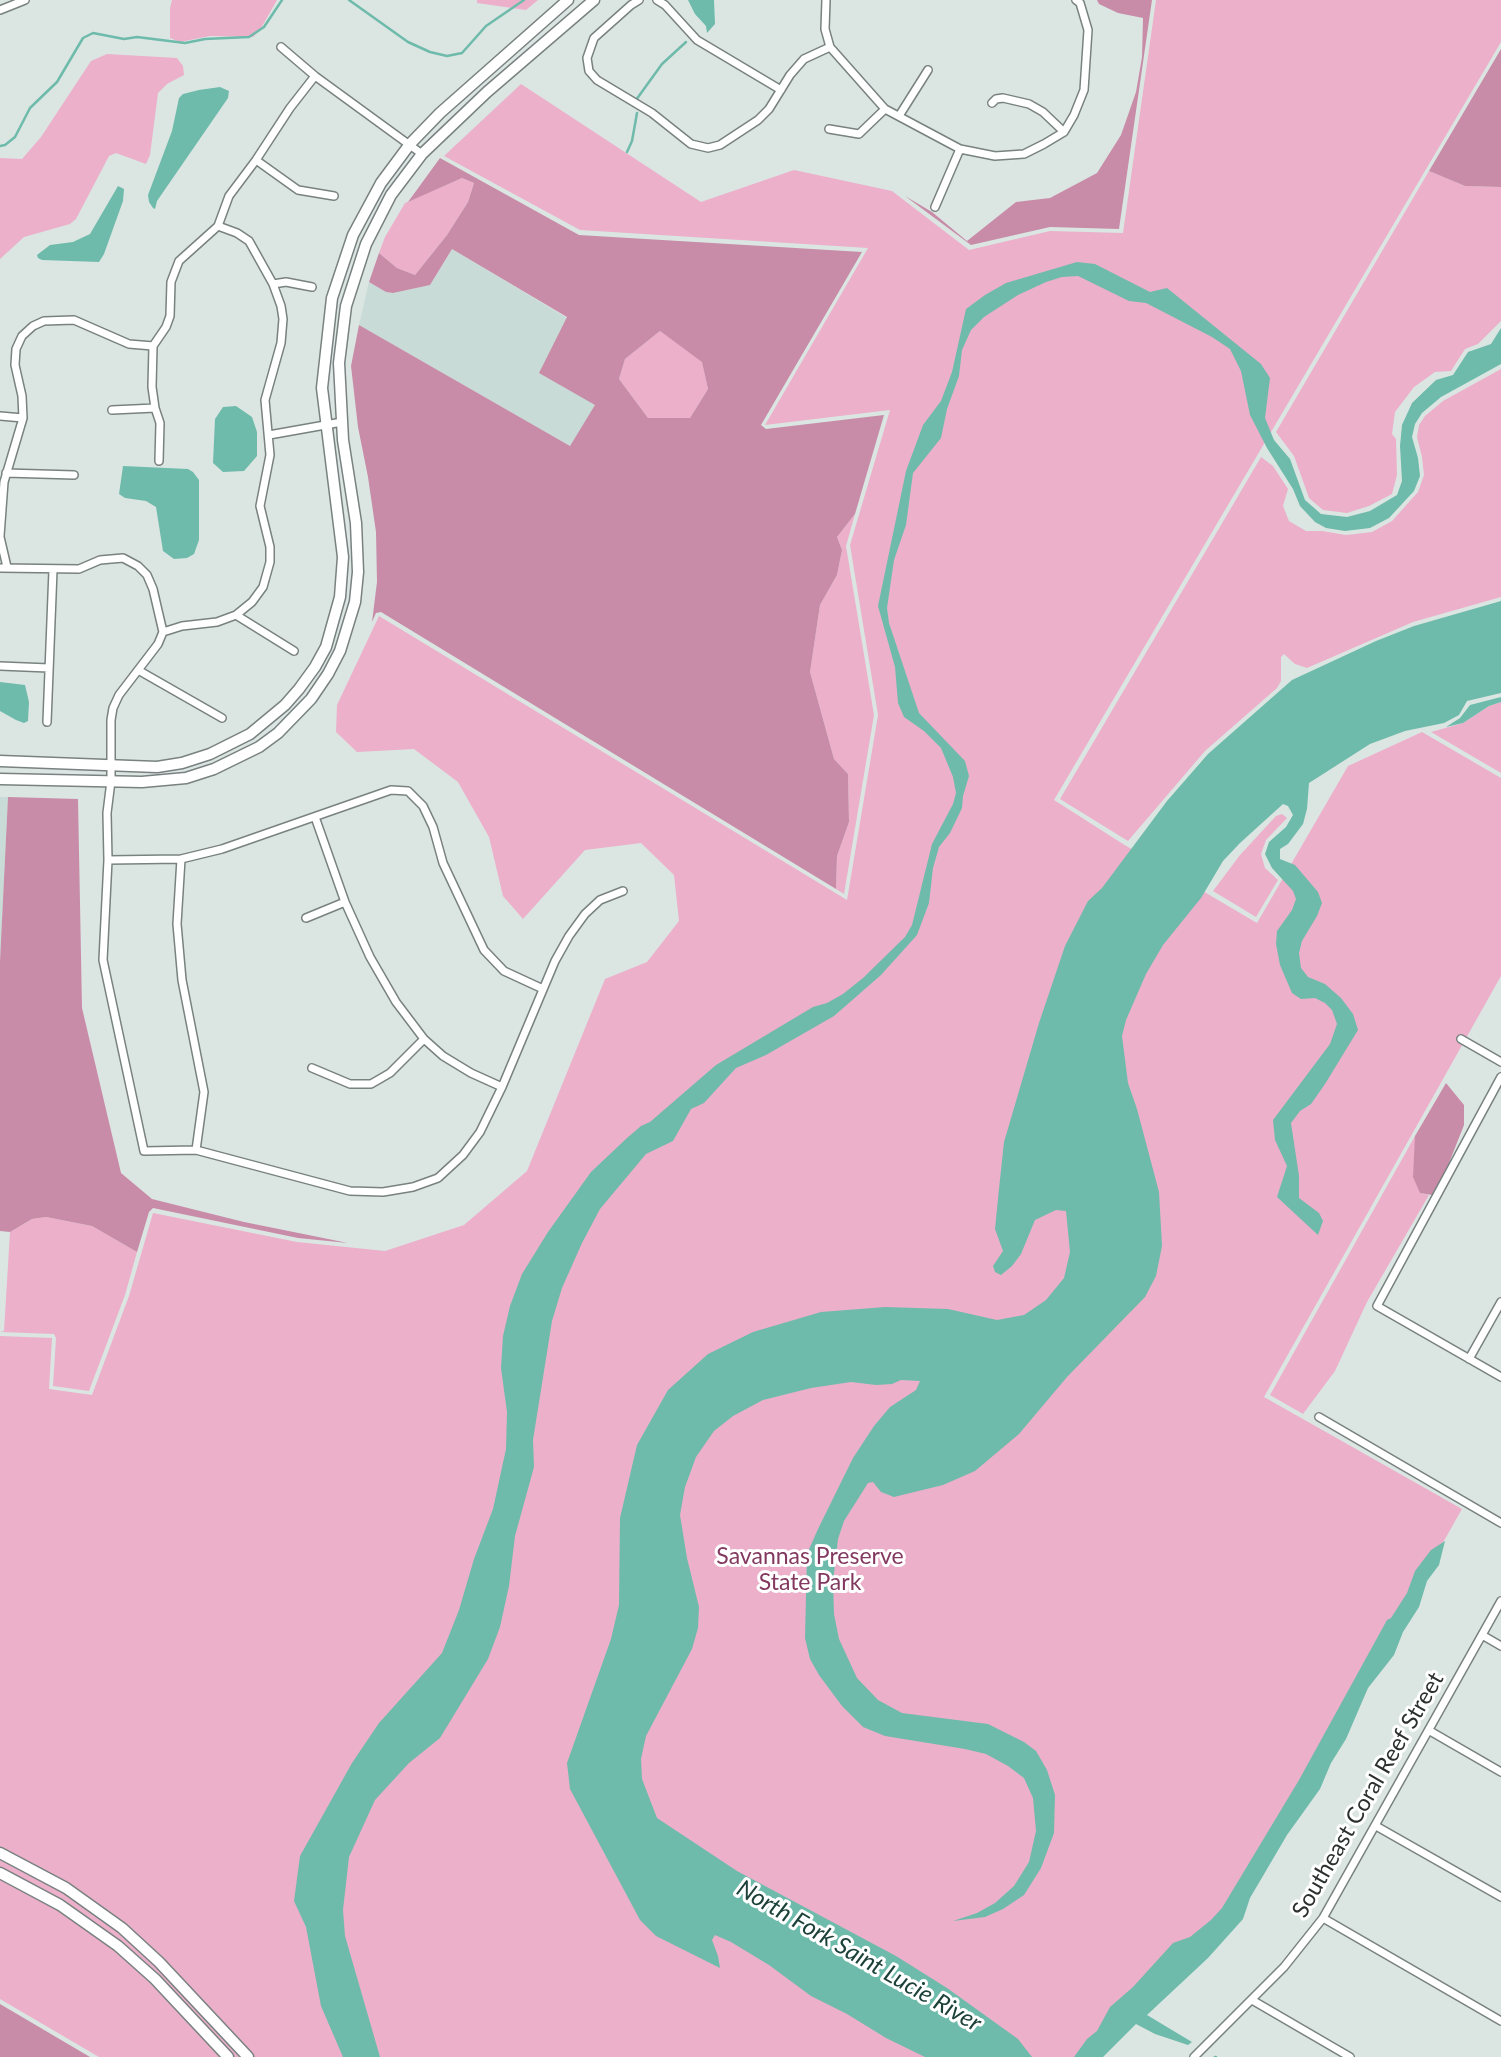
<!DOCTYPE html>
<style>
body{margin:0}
canvas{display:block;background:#dbe5e2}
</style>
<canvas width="1501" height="2057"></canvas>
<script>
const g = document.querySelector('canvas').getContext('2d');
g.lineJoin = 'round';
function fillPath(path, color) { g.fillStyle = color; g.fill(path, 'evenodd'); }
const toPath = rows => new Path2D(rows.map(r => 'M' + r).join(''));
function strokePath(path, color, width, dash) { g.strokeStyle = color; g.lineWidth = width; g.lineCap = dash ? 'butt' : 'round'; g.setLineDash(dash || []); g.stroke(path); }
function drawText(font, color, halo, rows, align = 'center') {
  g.font = font + ' Lato,sans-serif'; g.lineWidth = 6; g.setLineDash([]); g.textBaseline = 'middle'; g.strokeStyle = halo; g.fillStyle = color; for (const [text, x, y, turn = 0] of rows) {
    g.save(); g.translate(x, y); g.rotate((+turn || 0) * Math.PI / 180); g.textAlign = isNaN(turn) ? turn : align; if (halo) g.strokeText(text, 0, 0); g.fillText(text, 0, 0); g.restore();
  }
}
fillPath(toPath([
 [452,249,567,318,596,405,570,446,359,325,369,282,386,292,393,293,430,285],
 [0,797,8,797,0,961]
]), '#c9dbd6');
fillPath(toPath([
 [172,0,277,0,260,30,253,37,210,36,180,42,170,38,170,8],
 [477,0,538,0,526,10,477,3],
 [1156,0,1501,0,1501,42,1054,800,1123,844,1257,923,1348,766,1422,732,1501,778,1501,976,1264,1397,1462,1509,1253,1878,1084,2057,99,2057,0,1999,0,1336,52,1338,49,1389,92,1395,129,1296,153,1213,297,1242,385,1251,464,1225,527,1171,605,979,647,962,679,921,674,875,641,843,585,850,523,919,503,896,489,837,458,782,414,749,357,752,336,732,337,705,379,616,847,900,878,715,850,545,890,410,765,425,868,248,580,230,444,156,521,84,701,202,794,170,892,191,969,250,1050,231,1123,233],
 [107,54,177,58,183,66,184,75,167,84,158,93,150,155,146,164,116,153,109,156,76,219,70,224,24,237,0,259,0,158,22,159,41,137,91,61],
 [1429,171,1465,186,1501,187,1501,321,1478,344,1465,349,1451,371,1435,372,1414,387,1395,412,1392,434,1396,439,1397,475,1392,494,1369,506,1347,513,1323,510,1309,498,1294,456,1276,432],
 [462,178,474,183,468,202,447,235,415,275,397,268,379,253,385,237,405,203],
 [660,331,702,361,708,389,690,418,648,418,619,379,625,359],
 [1501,369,1501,597,1413,622,1307,668,1295,664,1284,654,1281,657,1281,681,1277,688,1205,751,1128,841,1060,799,1261,457,1273,466,1288,489,1283,506,1289,521,1306,531,1322,531,1346,535,1372,532,1392,521,1418,492,1424,475,1422,457,1417,437,1419,425,1425,416,1443,401],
 [855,514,846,546,874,715,844,894,836,889,837,856,849,822,848,774,834,759,810,672,820,605,837,575,842,550,837,537],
 [1501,702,1501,773,1431,732,1463,723,1489,706],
 [1282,814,1287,818,1266,840,1261,854,1265,868,1278,880,1256,917,1213,891,1240,855,1276,816],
 [1415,1136,1420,1193,1429,1195,1367,1302,1335,1371,1303,1414,1270,1395],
 [46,1217,92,1226,137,1252,125,1295,89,1391,53,1386,56,1338,54,1334,0,1332,4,1331,10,1232,32,1219]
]), '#ecb0cb');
fillPath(toPath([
 [1097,0,1152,0,1119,229,1050,227,971,245,905,196,932,212,967,241,1016,202,1050,198,1097,173,1121,135,1136,92,1142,57,1143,18,1118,13,1099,4],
 [1501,49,1501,187,1465,186,1429,171],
 [440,158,579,235,862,252,761,425,766,429,884,415,855,514,837,537,842,550,837,575,820,605,810,672,834,759,848,774,849,822,837,856,836,889,381,612,376,613,372,622,377,582,376,532,368,477,358,427,351,366,359,325,570,446,595,405,539,373,567,317,452,249,430,285,393,293,386,292,369,282,379,253,397,268,415,275,447,235,468,202,474,183,462,178,408,202],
 [660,331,702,362,708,389,690,418,648,418,619,379,625,359],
 [8,797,78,799,82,1008,121,1173,152,1199,244,1222,348,1243,298,1238,153,1208,149,1212,137,1252,92,1226,46,1217,32,1219,10,1232,0,1231,0,961],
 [1446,1083,1464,1105,1464,1125,1447,1168,1432,1195,1420,1193,1413,1177,1415,1136],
 [0,2004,90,2057,0,2057]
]), '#c88ca8');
fillPath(toPath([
 [688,0,714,0,715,24,707,33,706,26,695,14],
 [220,87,229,91,228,98,157,201,155,209,153,208,149,202,148,195,172,131,179,98,183,94,199,90],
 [118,186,124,189,123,201,104,254,99,262,42,260,38,258,37,255,50,245,73,242,90,234],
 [1077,262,1095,264,1150,292,1167,288,1261,364,1270,378,1265,418,1274,440,1290,459,1305,500,1321,514,1347,517,1370,511,1397,495,1402,481,1400,446,1402,425,1412,403,1436,380,1453,375,1468,352,1491,344,1501,328,1501,364,1441,397,1422,413,1415,424,1412,437,1418,458,1420,476,1414,491,1389,518,1370,528,1345,531,1326,528,1315,522,1300,506,1293,489,1267,448,1250,415,1241,371,1230,349,1212,337,1146,303,1129,301,1078,276,1062,277,1046,282,1018,295,984,317,971,330,962,350,959,376,947,409,941,438,913,473,906,525,894,560,887,608,889,623,919,713,965,761,969,776,963,796,962,808,950,833,939,847,933,868,929,903,917,935,881,975,834,1016,766,1055,736,1068,704,1103,691,1109,673,1141,646,1154,600,1209,582,1243,562,1288,552,1321,533,1440,534,1467,515,1536,509,1586,500,1627,488,1659,440,1738,409,1763,375,1800,349,1857,343,1910,345,1936,380,2057,343,2057,321,2006,306,1927,294,1901,300,1856,352,1763,379,1723,442,1653,459,1610,474,1559,493,1509,506,1449,507,1412,501,1368,503,1336,510,1306,522,1274,548,1232,591,1172,627,1138,641,1126,650,1122,716,1065,813,1007,827,1003,843,994,863,978,905,937,912,925,932,844,953,804,956,793,953,777,941,748,924,731,904,717,898,703,895,667,878,606,906,471,923,425,941,401,952,372,966,309,985,295,1006,283],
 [236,406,252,417,257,432,257,456,244,471,223,472,213,463,215,419,223,407],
 [123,466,188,469,193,472,199,480,199,540,194,554,187,558,174,559,163,551,156,507,146,501,125,498,119,494],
 [1501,601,1501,693,1467,701,1459,715,1444,723,1405,731,1370,744,1309,783,1307,809,1303,824,1288,844,1280,849,1280,859,1295,865,1318,892,1322,903,1317,916,1302,941,1299,953,1301,968,1308,977,1325,984,1341,998,1353,1014,1358,1030,1325,1084,1311,1104,1300,1111,1291,1123,1299,1176,1299,1198,1319,1213,1323,1221,1318,1235,1277,1197,1287,1166,1275,1140,1273,1120,1330,1044,1337,1024,1332,1010,1325,1003,1315,998,1301,999,1292,993,1280,965,1276,944,1277,931,1292,910,1296,899,1293,891,1272,868,1265,854,1269,842,1286,827,1293,815,1288,806,1283,804,1240,843,1223,861,1201,898,1163,945,1146,974,1126,1020,1122,1036,1128,1083,1137,1109,1159,1192,1162,1246,1156,1276,1145,1297,1067,1377,1019,1434,975,1471,943,1485,894,1497,881,1492,873,1482,868,1483,844,1521,838,1539,833,1582,834,1614,839,1639,857,1678,878,1700,902,1713,988,1724,1024,1742,1036,1751,1047,1770,1055,1795,1054,1833,1041,1868,1024,1895,1003,1909,985,1917,953,1921,977,1913,995,1903,1014,1886,1029,1862,1036,1831,1033,1798,1024,1778,1008,1766,986,1754,965,1749,885,1736,863,1727,842,1706,819,1675,810,1659,805,1638,807,1554,818,1529,853,1458,874,1426,890,1407,916,1390,920,1381,901,1380,892,1384,876,1385,851,1382,811,1388,763,1400,733,1416,714,1431,696,1457,685,1487,680,1515,687,1558,699,1607,698,1628,692,1649,646,1736,641,1759,642,1779,657,1818,737,1871,896,1956,947,1988,1018,2039,1032,2057,925,2057,886,2038,847,2014,811,1996,769,1965,731,1942,715,1935,712,1940,718,1956,720,1968,656,1936,640,1920,570,1789,567,1763,611,1639,619,1605,620,1518,637,1445,668,1390,708,1354,753,1332,821,1312,885,1307,948,1309,997,1320,1024,1315,1046,1300,1064,1278,1070,1252,1066,1211,1056,1210,1035,1220,1021,1254,1012,1266,1001,1275,995,1272,993,1266,1003,1251,995,1229,999,1189,1004,1142,1039,1023,1065,946,1088,901,1102,888,1167,801,1208,754,1292,680,1376,641,1414,626],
 [0,682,25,685,29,702,28,721,24,723,16,720,0,711],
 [1501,697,1501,702,1489,706,1463,723,1429,731,1446,727,1460,718,1470,705],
 [1445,1541,1439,1565,1427,1581,1419,1607,1403,1632,1394,1655,1368,1688,1346,1739,1331,1763,1320,1789,1287,1835,1250,1898,1243,1919,1208,1958,1147,2015,1192,2042,1188,2045,1155,2034,1136,2024,1103,2057,1074,2057,1087,2039,1097,2031,1110,2007,1133,1987,1173,1943,1190,1937,1211,1920,1222,1908,1299,1780,1387,1620,1391,1618,1407,1593,1415,1571,1431,1550]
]), '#6ebbab');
strokePath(toPath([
 [349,0,408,42,430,52,447,56,462,53,486,26,524,0],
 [636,100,662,64,686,42],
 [0,146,5,145,15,137,30,108,57,82,83,38,93,33,124,39,137,37,185,43,205,39,249,37,264,27,282,0],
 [627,152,632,141,637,113],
 [1215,2057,1216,2057]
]), '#6ebbab', 2.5);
const minor = toPath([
 [639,0,631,5,594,38,587,58,589,71,597,80,652,113,691,144,708,148,720,145,758,120,769,109,790,75,804,59,830,47],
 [657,0,665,5,697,40,781,90],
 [826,0,825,29,830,47,885,109,960,149,995,156,1024,154,1044,144,1064,132,1074,115,1084,90,1088,30,1080,3,1076,0],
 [0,10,25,0],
 [281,47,315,76,422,154],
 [992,103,996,99,1003,98,1029,104,1043,112,1064,132],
 [899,116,928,70],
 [829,129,859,134,885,109],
 [256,160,298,190,334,196],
 [935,207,960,149],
 [218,226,229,196,256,160,290,108,315,76],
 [273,284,286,282,312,287],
 [112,410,155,408],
 [0,416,23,418],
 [269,435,342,422],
 [159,461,160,423,155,408,152,387,153,346,166,327,170,316,171,282,179,261,218,226,237,233,249,241,273,284,281,306,283,319,281,343,265,400,270,455,260,506,270,547,270,562,263,587,252,602,236,615,217,622,182,626,163,632],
 [6,473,74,475],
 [0,536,4,482,23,418,22,396,15,365,16,349,22,336,33,326,44,321,74,320,129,344,153,346],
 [0,537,7,567],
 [0,568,79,569,100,560,123,558,138,566,147,575,153,589,163,632,158,644,119,695,113,708,111,720,111,781,107,813,108,860,103,960,144,1151,196,1150,350,1191,383,1192,413,1187,438,1178,463,1155,480,1132,502,1087,555,961,569,936,585,914,600,900,623,891],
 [236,615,294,651],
 [0,666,49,668],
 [138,670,222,718],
 [47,722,53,570],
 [315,817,345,902,370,957,396,1002,424,1039,443,1056,471,1073,502,1087],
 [181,859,177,924,182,980,204,1092,196,1150],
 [108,860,181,859,222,849,391,790,408,791,423,806,433,827,443,863,484,950,504,971,543,989],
 [306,918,345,902],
 [1461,1039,1501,1062],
 [312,1068,350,1084,371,1084,390,1073,424,1039],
 [1501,1077,1377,1306,1501,1377],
 [1469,1359,1501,1302],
 [1319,1417,1501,1523],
 [1482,1635,1501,1646],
 [1430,1731,1501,1772],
 [1376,1826,1501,1897],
 [1323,1918,1501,2021],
 [1252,2000,1350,2057],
 [1194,2057,1284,1967,1323,1918,1501,1601]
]);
const secondary = toPath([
 [0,761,157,767,182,763,210,754,250,734,285,705,299,689,315,667,326,647,340,597,343,557,322,388,332,298,353,235,381,183,410,144,440,113,568,0],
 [0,779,142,782,186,778,214,769,259,747,278,733,311,699,328,674,340,651,355,602,358,572,356,523,343,440,339,363,346,306,366,244,391,195,422,154,487,92,594,0],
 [0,1853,66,1888,122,1928,159,1962,248,2057],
 [0,1873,60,1905,118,1946,155,1979,228,2057]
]);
strokePath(minor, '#798280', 10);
strokePath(secondary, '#798280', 13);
strokePath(minor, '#fff', 7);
strokePath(secondary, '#fff', 10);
drawText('23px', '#83395f', '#fff', [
 ["Savannas Preserve",810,1557],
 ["State Park",810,1583]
]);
drawText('23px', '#2b2f2e', '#fff', [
 ["Southeast Coral Reef Street",1368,1795,-60]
]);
drawText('italic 24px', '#1c4139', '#fff', [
 ["North Fork Saint Lucie River",859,1956,30]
]);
</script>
